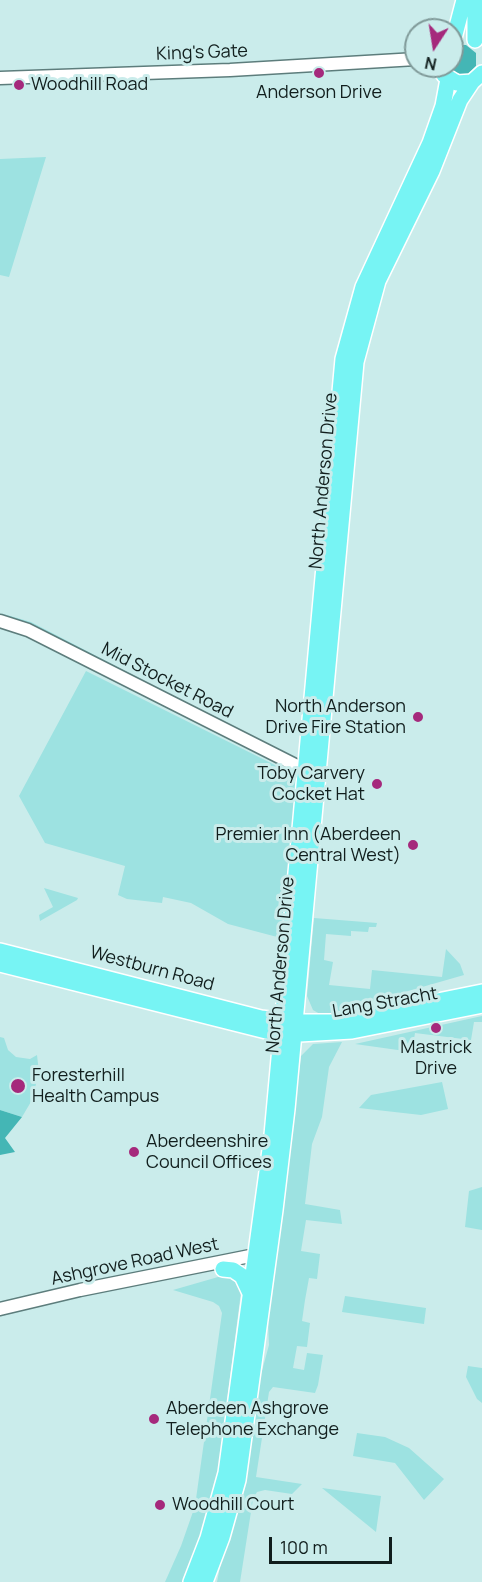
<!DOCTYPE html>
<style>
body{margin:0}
#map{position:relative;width:482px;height:1582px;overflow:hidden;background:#caeceb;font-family:Manrope,sans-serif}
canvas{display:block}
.north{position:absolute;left:404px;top:18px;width:60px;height:60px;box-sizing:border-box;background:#caeceb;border:2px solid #809a99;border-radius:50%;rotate:192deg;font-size:16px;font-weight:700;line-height:24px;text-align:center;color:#111e1d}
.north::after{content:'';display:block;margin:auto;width:21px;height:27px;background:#a5297c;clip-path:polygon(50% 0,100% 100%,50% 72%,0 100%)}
.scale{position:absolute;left:269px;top:1537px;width:123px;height:27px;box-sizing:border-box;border:3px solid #111e1d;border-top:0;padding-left:8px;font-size:18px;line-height:21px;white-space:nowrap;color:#111e1d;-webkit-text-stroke:4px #caeceb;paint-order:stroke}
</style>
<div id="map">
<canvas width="482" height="1582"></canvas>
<div class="north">N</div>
<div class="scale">100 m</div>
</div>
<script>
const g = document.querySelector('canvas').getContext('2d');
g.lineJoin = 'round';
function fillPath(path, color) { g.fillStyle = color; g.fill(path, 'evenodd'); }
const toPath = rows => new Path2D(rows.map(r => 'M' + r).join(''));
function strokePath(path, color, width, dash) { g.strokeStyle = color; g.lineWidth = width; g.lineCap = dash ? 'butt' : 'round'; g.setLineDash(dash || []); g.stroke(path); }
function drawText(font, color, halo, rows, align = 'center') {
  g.font = font + ' Manrope,sans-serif'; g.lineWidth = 6; g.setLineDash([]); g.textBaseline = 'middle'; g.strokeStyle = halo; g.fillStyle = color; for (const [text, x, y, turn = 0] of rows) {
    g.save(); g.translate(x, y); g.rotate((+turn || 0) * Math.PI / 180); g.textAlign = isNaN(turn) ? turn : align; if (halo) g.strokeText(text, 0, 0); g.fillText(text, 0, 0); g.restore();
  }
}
fillPath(toPath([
 [46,157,9,277,0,275,0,159],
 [0,613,31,622,191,705,30,624],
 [86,671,297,776,281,938,228,924,191,903,163,897,162,903,127,899,118,895,125,866,45,843,19,796],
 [44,888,78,898,77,900,40,921,39,915,53,907],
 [314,918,377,923,376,927,369,927,368,932,351,931,351,936,326,934,324,960,333,962,329,985,370,989,372,970,442,977,446,949,460,964,464,975,328,1014,320,1014,313,1010,307,996],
 [482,1016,482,1022,474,1022,471,1040,415,1033,412,1052,355,1044],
 [0,1037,4,1038,8,1050,16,1057,30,1059,37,1055,39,1072,32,1100,22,1117,0,1110],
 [342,1042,329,1067,322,1117,312,1144,305,1204,340,1210,342,1224,306,1220,301,1251,320,1254,317,1279,309,1278,305,1300,302,1321,310,1323,307,1347,297,1346,293,1368,304,1370,307,1353,323,1355,318,1385,315,1393,273,1387,269,1392,256,1477,302,1484,292,1494,265,1490,257,1492,253,1499,240,1582,217,1582,257,1379,260,1378,269,1345,268,1321,301,1056,313,1044],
 [442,1082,448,1109,421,1115,359,1108,371,1095],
 [482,1187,482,1230,465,1227,469,1191],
 [225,1275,235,1276,242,1284,225,1417,227,1437,215,1503,186,1582,165,1582,181,1546,195,1506,222,1313,219,1306,213,1302,173,1290],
 [345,1296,426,1308,424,1324,342,1312],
 [468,1366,482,1368,482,1403,477,1399,466,1377],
 [357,1433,385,1437,409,1448,444,1479,424,1500,395,1463,353,1456],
 [322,1488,381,1496,376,1532]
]), '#9de2e1');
fillPath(toPath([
 [457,45,466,45,476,53,476,66,467,75,458,75,448,66,452,66,452,48],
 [0,1110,22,1117,5,1138,15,1152,0,1155]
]), '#44b6b5');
const tertiary = toPath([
 [426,66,441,71],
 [0,78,230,70,416,59],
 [0,621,28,630,311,773],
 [0,1309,80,1290,250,1256,262,1256]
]);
const primary = toPath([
 [454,38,464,0],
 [475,40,475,0],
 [440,66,444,75,457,83,472,82,482,73],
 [0,951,261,1018,295,1022,334,1022,482,992],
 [0,964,282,1035,352,1031,482,1005],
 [223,1269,233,1270,242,1276,250,1293],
 [191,1582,208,1538,226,1473,272,1135,343,359,363,287,430,143,443,106,448,79],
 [205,1582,222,1537,238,1480,275,1210,287,1109,356,362,378,281,432,171,460,100,472,82]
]);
strokePath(tertiary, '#5d7d7c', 15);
strokePath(primary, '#fff', 18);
strokePath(tertiary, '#fff', 12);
strokePath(primary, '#77f4f4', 15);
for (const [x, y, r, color] of [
 [319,73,6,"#a5297c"],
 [19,85,6,"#a5297c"],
 [418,717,6,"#a5297c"],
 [377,784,6,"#a5297c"],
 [413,845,6,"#a5297c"],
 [436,1028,6,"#a5297c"],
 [18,1086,8,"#a5297c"],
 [134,1152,6,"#a5297c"],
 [154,1419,6,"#a5297c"],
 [160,1505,6,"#a5297c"]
]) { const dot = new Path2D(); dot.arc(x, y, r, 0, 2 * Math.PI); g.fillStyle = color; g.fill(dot); strokePath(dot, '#caeceb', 2); }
drawText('18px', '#111e1d', '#caeceb', [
 ["King's Gate",202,53,-2],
 ["North Anderson Drive",324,481,-85],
 ["Mid Stocket Road",167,681,27],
 ["North Anderson Drive",281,965,-85],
 ["Westburn Road",152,969,15],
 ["Lang Stracht",385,1003,-10],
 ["Ashgrove Road West",135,1262,-12]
]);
drawText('18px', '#111e1d', '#caeceb', [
 ["Woodhill Road",31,85],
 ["Anderson Drive",319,93,"center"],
 ["North Anderson",406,707,"right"],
 ["Drive Fire Station",406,728,"right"],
 ["Toby Carvery",365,774,"right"],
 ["Cocket Hat",365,795,"right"],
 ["Premier Inn (Aberdeen",401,835,"right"],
 ["Central West)",401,856,"right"],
 ["Mastrick",436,1048,"center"],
 ["Drive",436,1069,"center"],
 ["Foresterhill",32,1076],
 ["Health Campus",32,1097],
 ["Aberdeenshire",146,1142],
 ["Council Offices",146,1163],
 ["Aberdeen Ashgrove",166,1409],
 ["Telephone Exchange",166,1430],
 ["Woodhill Court",172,1505]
], 'left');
</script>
